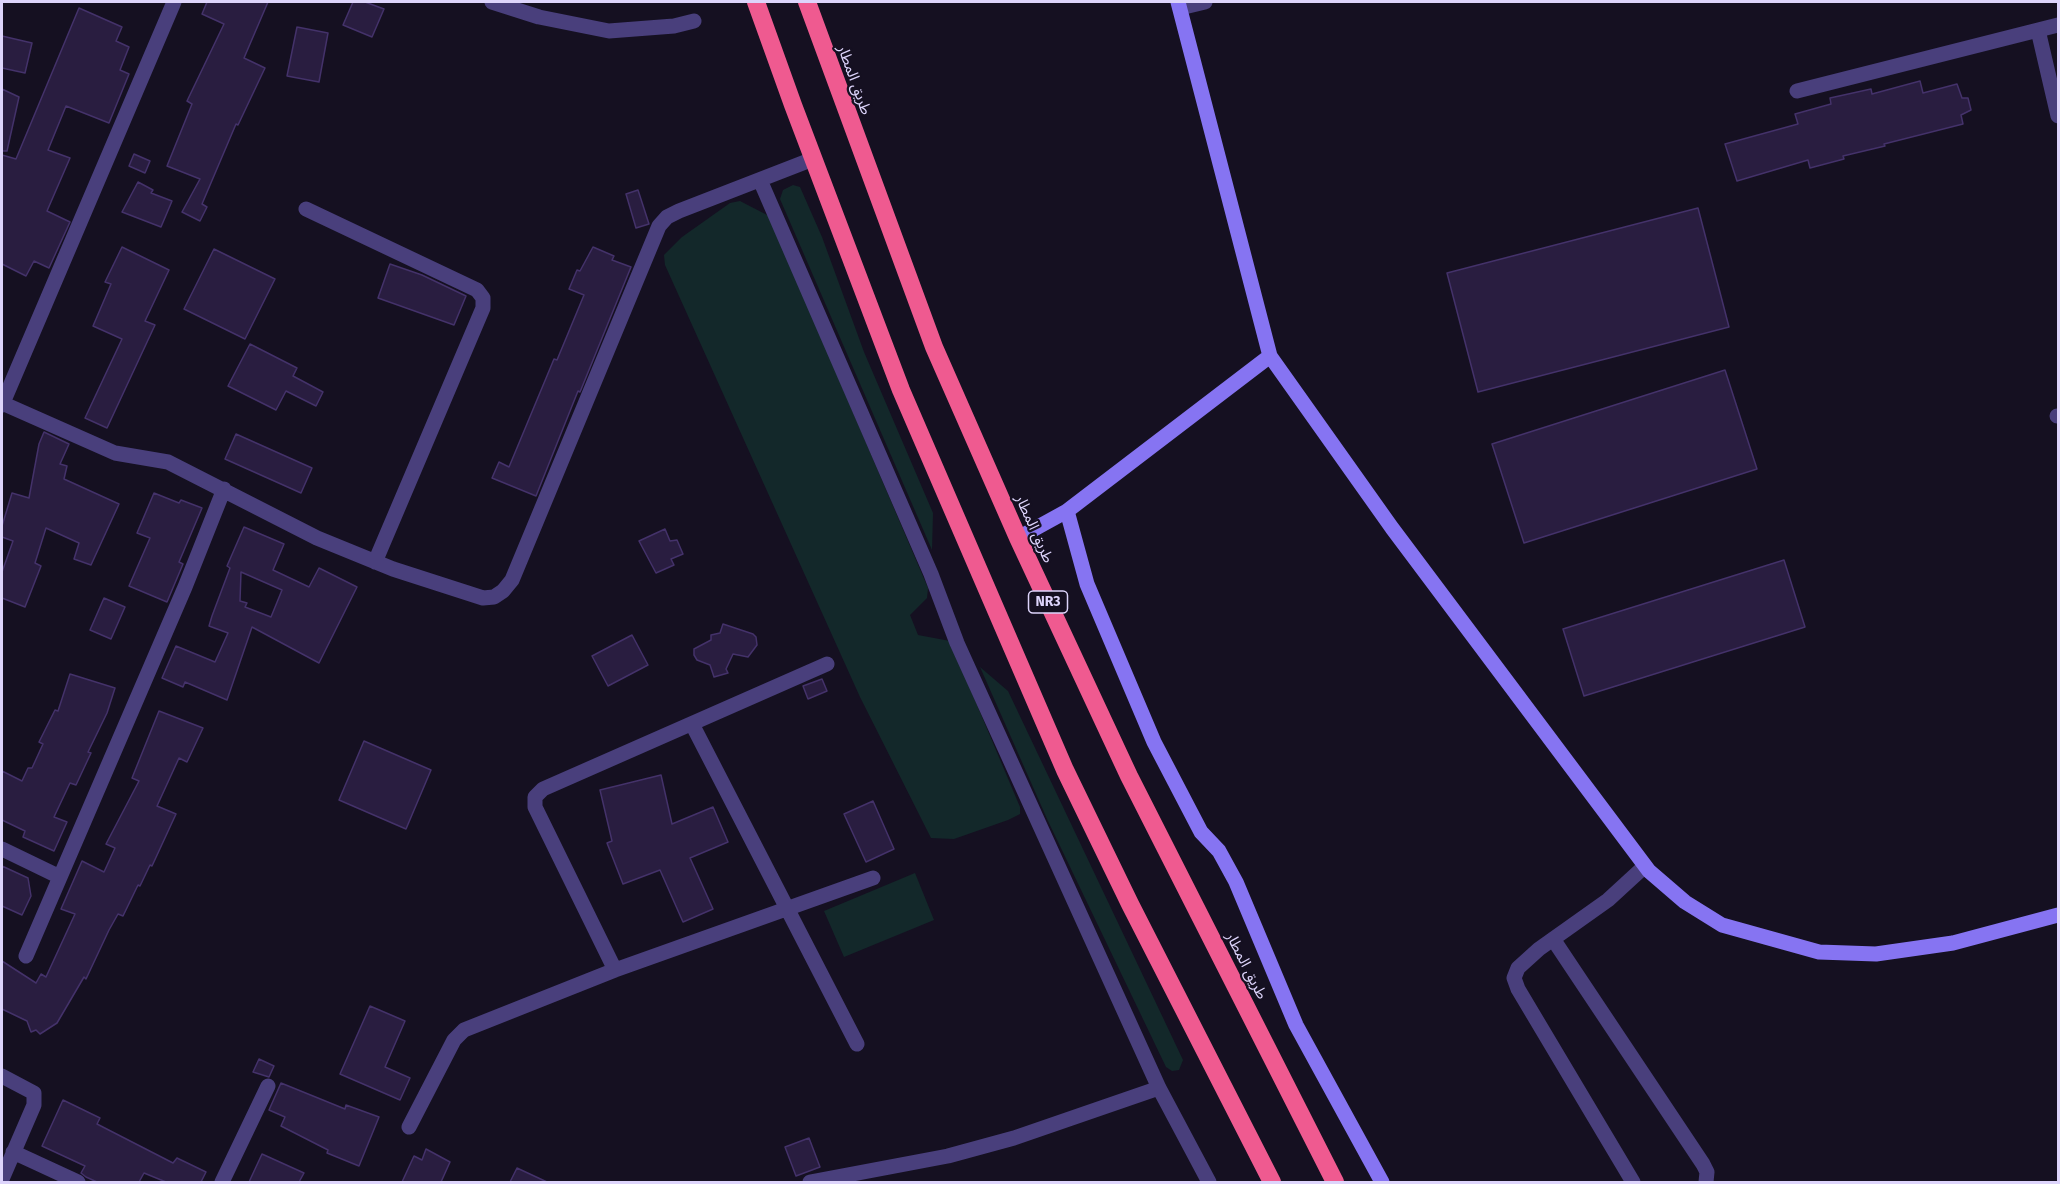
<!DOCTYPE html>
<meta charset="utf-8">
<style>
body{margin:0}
#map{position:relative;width:2060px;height:1184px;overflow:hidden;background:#151021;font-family:"Fira Sans",sans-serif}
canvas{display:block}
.frame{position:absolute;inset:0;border:3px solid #ddd4fb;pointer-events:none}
</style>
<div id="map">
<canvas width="2060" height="1184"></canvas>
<div class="frame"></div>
</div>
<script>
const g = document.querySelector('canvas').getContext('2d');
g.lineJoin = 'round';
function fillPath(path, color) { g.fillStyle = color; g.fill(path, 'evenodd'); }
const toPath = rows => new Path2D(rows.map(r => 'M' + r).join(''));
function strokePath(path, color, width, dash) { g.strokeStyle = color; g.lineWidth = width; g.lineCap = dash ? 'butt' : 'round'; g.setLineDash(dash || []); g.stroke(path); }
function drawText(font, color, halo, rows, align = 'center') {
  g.font = font + ' "Fira Sans","Noto Sans Arabic",sans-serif'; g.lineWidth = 4.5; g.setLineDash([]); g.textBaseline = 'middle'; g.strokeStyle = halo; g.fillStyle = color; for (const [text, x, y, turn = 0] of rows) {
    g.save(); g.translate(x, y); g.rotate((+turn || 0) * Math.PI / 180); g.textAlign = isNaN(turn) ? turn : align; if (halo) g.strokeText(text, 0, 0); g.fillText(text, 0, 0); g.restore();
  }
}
fillPath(toPath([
 [793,185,800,187,822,237,864,352,933,513,932,550,780,199,783,190],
 [740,201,769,216,791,267,928,588,927,598,910,615,918,635,950,641,1020,807,1020,814,1008,820,954,839,931,838,860,697,665,265,664,255,682,237,730,203],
 [980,667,1008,691,1183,1060,1179,1070,1172,1071,1166,1067,1048,821],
 [915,873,934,920,844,957,824,911]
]), '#13282a');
const building = toPath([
 [207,2,268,2,244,58,265,68,238,125,236,124,202,204,207,207,200,221,182,212,200,179,167,166,192,104,187,101,224,24,202,14,207,2],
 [353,2,365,2,384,9,372,37,343,25,353,2],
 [79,8,122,27,116,41,129,47,120,70,129,74,109,123,66,106,48,150,70,158,47,211,70,222,49,268,34,261,26,276,2,264,2,155,16,159,79,8],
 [297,27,328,33,319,82,287,76,297,27],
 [2,36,32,43,25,73,2,68,2,36],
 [1920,81,1923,93,1957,84,1962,98,1968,98,1971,110,1961,115,1963,124,1884,144,1885,146,1843,156,1844,159,1810,168,1808,160,1737,181,1725,144,1798,124,1795,114,1831,104,1830,98,1871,89,1872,94,1920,81],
 [2,89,19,97,7,151,2,151,2,89],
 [134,154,150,161,145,173,129,166,134,154],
 [138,182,153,190,151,193,172,201,161,227,122,212,138,182],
 [638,190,649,224,636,228,626,194,638,190],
 [1698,208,1729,327,1478,392,1447,273,1698,208],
 [122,247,169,270,145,321,155,325,107,428,85,418,122,339,93,326,111,284,105,282,122,247],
 [593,247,614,256,612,260,631,267,580,392,578,391,536,496,492,478,499,462,509,467,554,359,557,360,584,295,569,289,577,270,580,271,593,247],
 [214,249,275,279,245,339,184,309,214,249],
 [390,264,422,275,466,296,454,325,378,298,390,264],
 [250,344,297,368,293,376,323,392,316,406,286,391,276,410,228,386,250,344],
 [1725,370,1757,469,1524,543,1492,444,1725,370],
 [44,432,69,444,60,464,67,466,64,479,119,504,91,565,74,559,79,543,46,528,35,563,41,566,25,607,2,598,2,572,13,541,2,537,2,526,12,493,29,498,39,444,44,432],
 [236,434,312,468,301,493,225,459,236,434],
 [154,493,179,503,181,500,202,508,179,562,183,564,167,602,129,586,150,538,137,533,154,493],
 [244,527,284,544,273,570,309,587,319,568,357,587,319,663,252,627,227,700,185,682,183,687,162,678,176,646,215,662,228,633,209,626,212,616,230,568,227,566,244,527],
 [241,572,282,590,271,617,245,607,247,603,240,601,241,572],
 [665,529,670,541,677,540,683,554,671,559,674,565,656,573,639,541,665,529],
 [1784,560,1805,627,1584,696,1563,629,1784,560],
 [104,598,125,607,111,639,90,630,104,598],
 [723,624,753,634,756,637,757,645,748,657,733,654,726,669,728,673,714,677,710,665,697,660,694,655,694,649,711,640,711,635,720,633,723,624],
 [632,635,648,665,608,686,592,656,632,635],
 [70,674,115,688,107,713,88,752,91,753,76,785,70,783,54,817,67,822,54,851,23,837,25,831,2,820,2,771,22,781,28,768,32,768,43,744,39,742,55,710,58,711,70,674],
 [822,679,827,691,808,699,803,686,822,679],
 [159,711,203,728,187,762,179,758,157,806,176,814,152,866,150,865,140,886,138,885,123,916,118,914,109,930,86,979,84,977,57,1023,40,1034,36,1030,31,1032,27,1021,2,1009,2,961,36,983,41,974,46,977,75,914,61,909,82,861,104,872,115,848,106,844,139,781,132,778,159,711],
 [364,741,431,770,406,829,339,800,364,741],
 [661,775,672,824,713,807,728,842,690,858,713,909,683,922,660,870,623,884,607,843,612,841,600,790,661,775],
 [873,801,894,849,866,862,844,814,873,801],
 [2,866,28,878,31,896,22,915,2,906,2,866],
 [370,1006,405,1021,385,1067,410,1078,400,1100,340,1074,370,1006],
 [259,1059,274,1066,269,1077,253,1072,259,1059],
 [281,1083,345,1109,346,1105,379,1117,359,1166,327,1153,328,1150,281,1126,285,1117,269,1110,281,1083],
 [63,1100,100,1118,97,1124,173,1163,177,1158,206,1172,201,1182,166,1182,144,1173,139,1182,97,1182,86,1177,81,1173,85,1166,42,1146,63,1100],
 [809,1138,820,1167,796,1176,785,1147,809,1138],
 [426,1149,450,1162,441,1182,402,1182,414,1156,422,1160,426,1149],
 [262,1154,304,1173,299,1182,249,1182,262,1154],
 [517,1168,547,1182,510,1182,517,1168]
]);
fillPath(building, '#291d40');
strokePath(building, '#44326a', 1.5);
strokePath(toPath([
 [492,2,539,17,609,31,674,26,694,21],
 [1180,8,1205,2],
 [2038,30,2058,116],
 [1797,91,2058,25],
 [760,180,931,574,957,643,1159,1088,1209,1182],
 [306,209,477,290,483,298,483,308,375,562],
 [2,403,115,453,168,462,317,538,393,569,483,598,494,597,503,591,512,580,659,226,667,217,679,211,813,159],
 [2,405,174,2],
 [2057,416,2058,416],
 [692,724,857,1044],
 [2,849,60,877],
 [1553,939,1703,1164,1707,1172,1706,1182],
 [26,956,185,587,224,489],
 [615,970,535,807,535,797,543,789,827,664],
 [2,1076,34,1093,34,1105,2,1179],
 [409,1127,454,1040,464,1030,615,970,873,878],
 [13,1152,78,1182],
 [222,1182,268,1086],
 [810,1182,948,1156,1014,1138,1159,1088],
 [1633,1182,1518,989,1514,978,1518,968,1539,949,1608,900,1645,866]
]), '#493f7c', 15);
strokePath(toPath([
 [1178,2,1270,356,1392,528,1649,871,1685,902,1722,925,1819,952,1876,954,1953,943,2058,915],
 [1067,511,1087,584,1154,742,1201,832,1219,851,1236,882,1296,1025,1382,1182],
 [1018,538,1067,511,1270,356]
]), '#8674f2', 15);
strokePath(toPath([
 [756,2,793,105,901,390,1065,770,1130,904,1272,1182],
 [807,2,934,347,1018,538,1129,776,1335,1182]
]), '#ef5a90', 18);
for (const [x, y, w] of [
 [1048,602,39]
]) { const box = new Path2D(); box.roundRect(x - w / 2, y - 11, w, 22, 4.5); g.fillStyle = '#151021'; g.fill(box); strokePath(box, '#ddd4fb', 1.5); }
drawText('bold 14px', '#ddd4fb', null, [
 ["NR3",1048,602]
]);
drawText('15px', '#ddd4fb', '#151021', [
 ["طريق المطار",854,80,70],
 ["طريق المطار",1034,529,66],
 ["طريق المطار",1246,966,63]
]);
</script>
